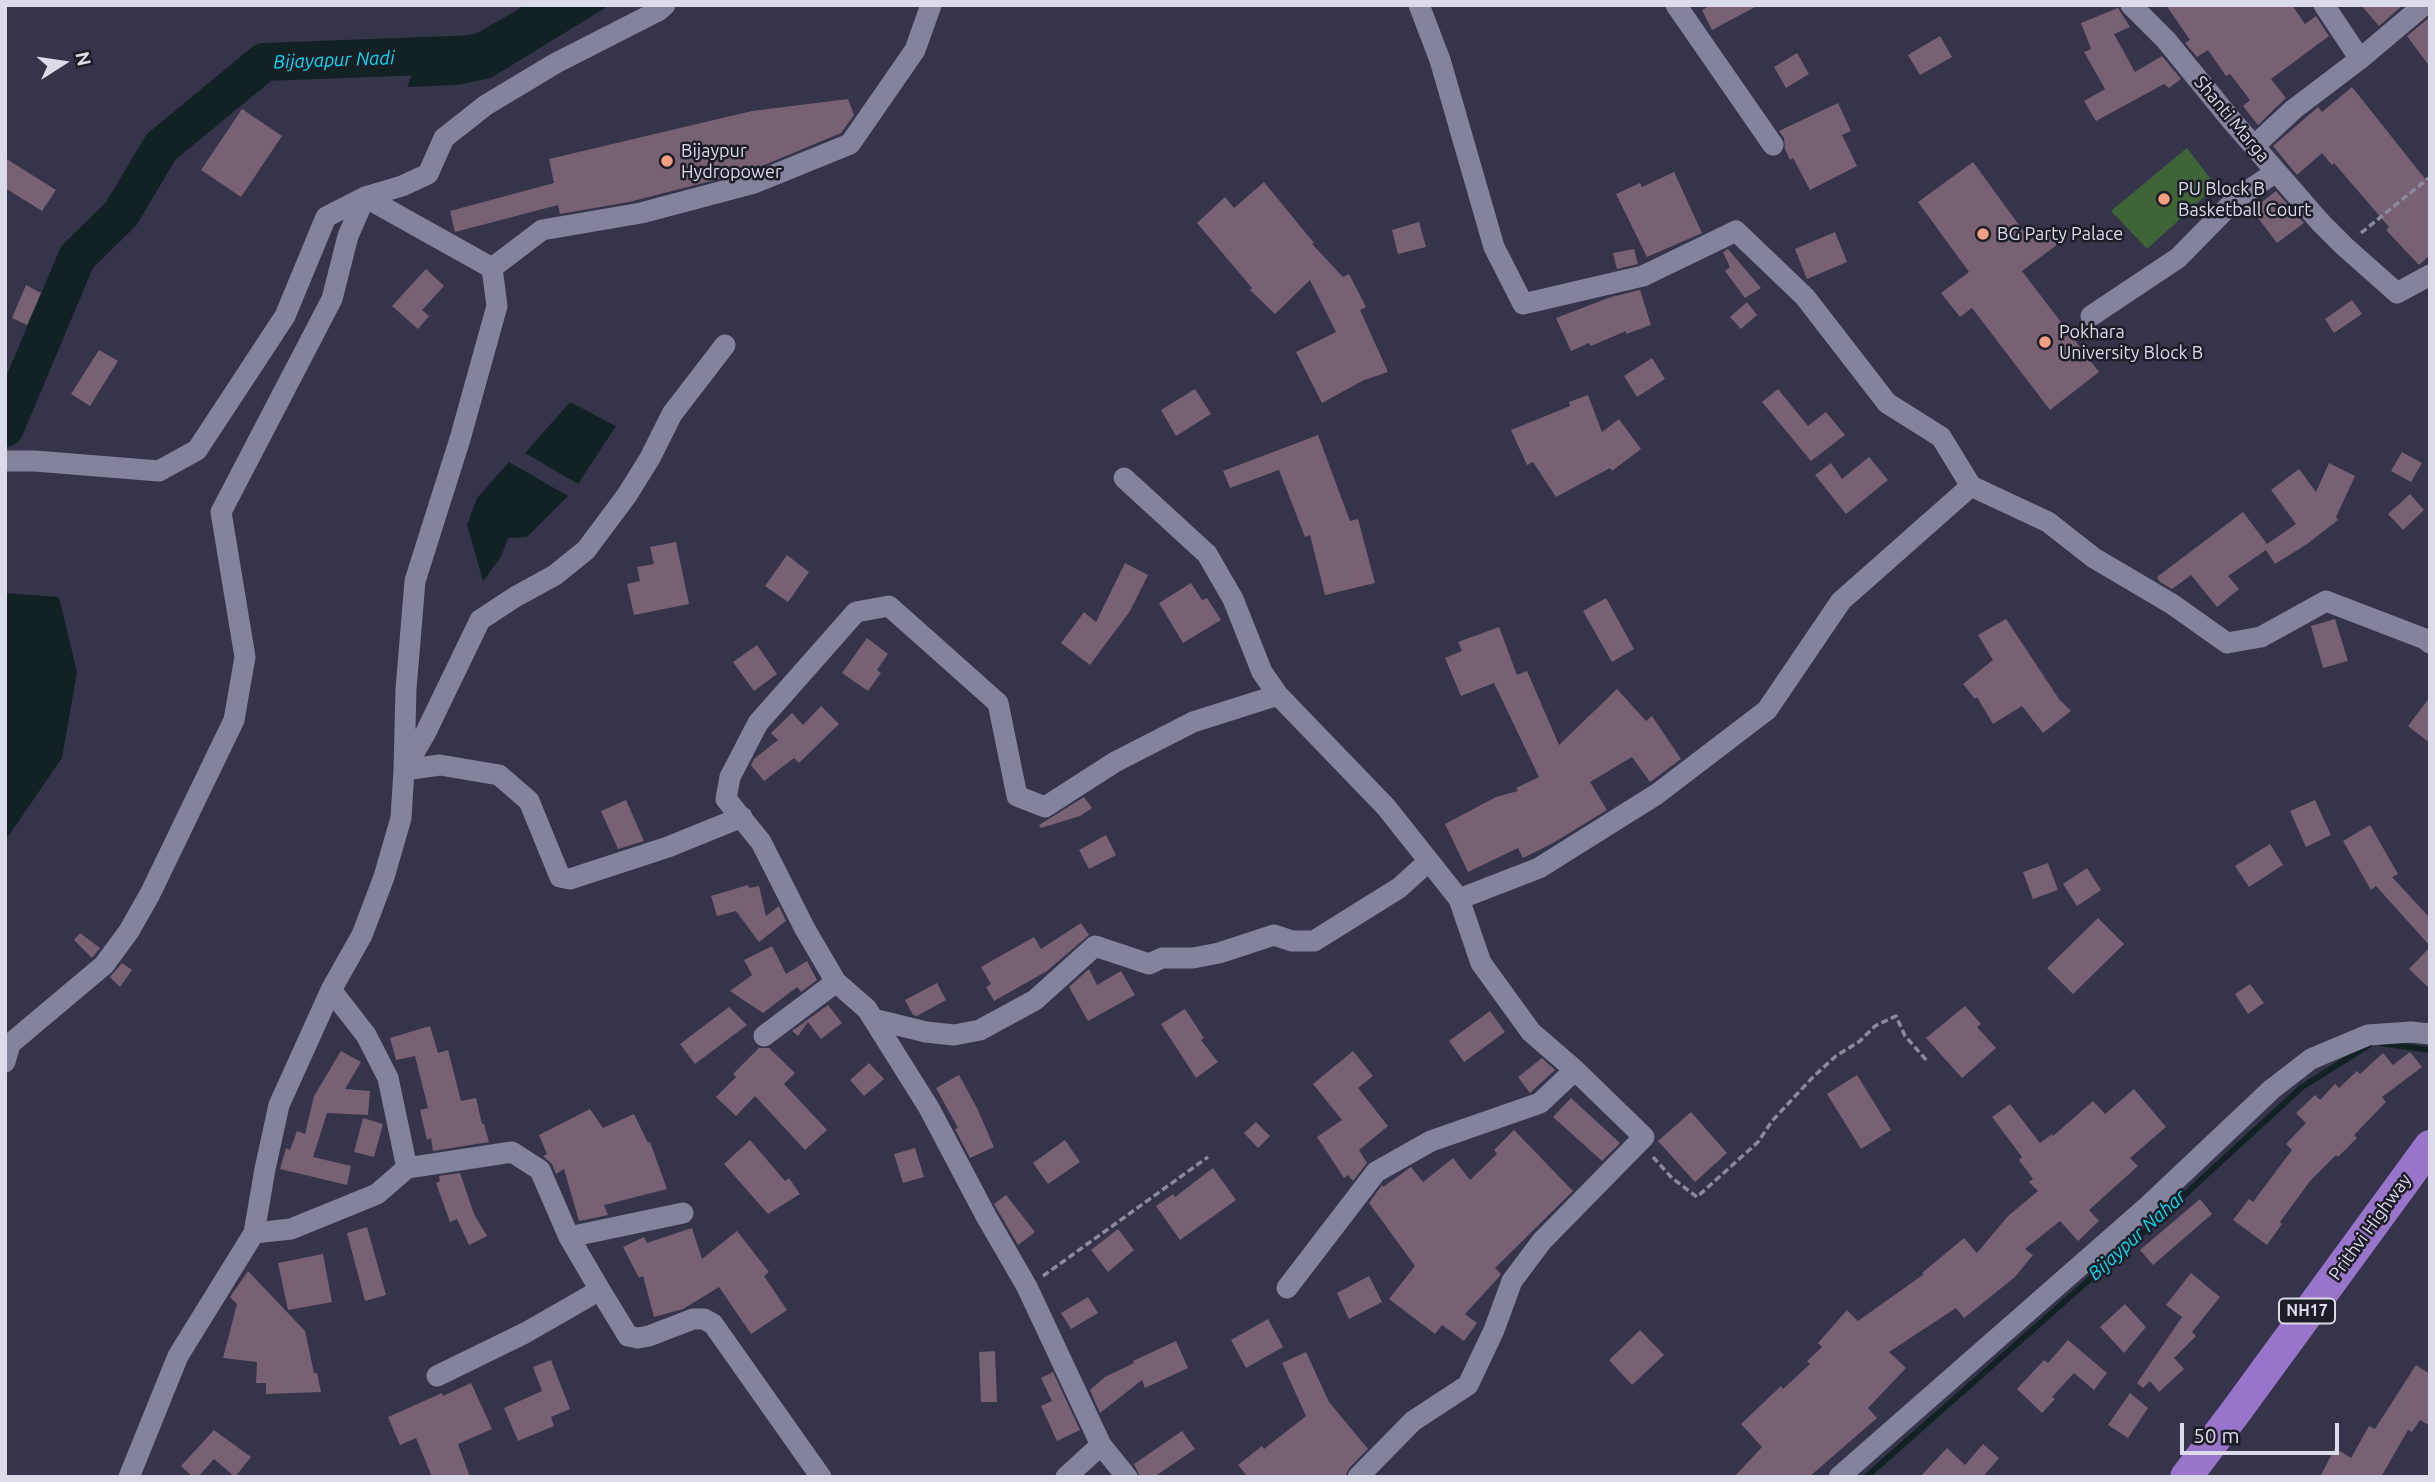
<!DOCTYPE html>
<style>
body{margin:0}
#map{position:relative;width:2435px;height:1482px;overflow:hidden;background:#35344b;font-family:Ubuntu,sans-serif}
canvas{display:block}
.frame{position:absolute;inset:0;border:7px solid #dcdbea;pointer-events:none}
.north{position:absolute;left:28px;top:28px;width:70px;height:70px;-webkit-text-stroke:5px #1d1d27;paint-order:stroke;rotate:78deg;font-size:19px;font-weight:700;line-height:28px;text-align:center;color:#dcdbea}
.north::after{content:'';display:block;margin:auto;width:24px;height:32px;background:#dcdbea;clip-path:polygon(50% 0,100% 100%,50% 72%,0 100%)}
.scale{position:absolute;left:2180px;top:1423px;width:159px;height:32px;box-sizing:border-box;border:4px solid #dcdbea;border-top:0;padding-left:9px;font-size:21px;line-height:24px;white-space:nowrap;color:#dcdbea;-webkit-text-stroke:5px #1d1d27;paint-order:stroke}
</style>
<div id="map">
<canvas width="2435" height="1482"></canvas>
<div class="frame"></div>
<div class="north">N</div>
<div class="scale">50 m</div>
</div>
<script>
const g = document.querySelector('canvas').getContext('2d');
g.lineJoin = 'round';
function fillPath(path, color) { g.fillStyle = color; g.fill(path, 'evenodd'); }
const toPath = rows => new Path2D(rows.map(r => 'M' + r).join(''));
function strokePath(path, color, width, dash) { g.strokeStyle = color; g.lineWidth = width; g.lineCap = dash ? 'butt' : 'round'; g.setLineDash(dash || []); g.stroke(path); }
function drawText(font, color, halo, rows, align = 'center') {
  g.font = font + ' Ubuntu,sans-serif'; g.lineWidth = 5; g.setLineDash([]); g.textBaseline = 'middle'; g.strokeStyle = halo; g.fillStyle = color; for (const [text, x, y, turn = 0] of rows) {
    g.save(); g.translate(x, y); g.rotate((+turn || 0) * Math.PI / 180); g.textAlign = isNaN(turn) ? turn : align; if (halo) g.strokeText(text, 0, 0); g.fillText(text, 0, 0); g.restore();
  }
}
fillPath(toPath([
 [2187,148,2216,186,2147,249,2111,211]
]), '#3f6438');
fillPath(toPath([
 [523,5,610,5,491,78,457,85,407,87,425,43,495,30],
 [570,402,616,426,578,484,525,453],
 [509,462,568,496,527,537,508,538,501,557,483,581,467,525,477,498],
 [5,593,59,597,77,672,62,758,5,841]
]), '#122224');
strokePath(toPath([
 [2380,1043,2430,1050],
 [1866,1477,2167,1211,2302,1087,2369,1045]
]), '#122224', 6);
strokePath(toPath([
 [5,428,77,257,121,214,161,147,264,62,479,54,531,24,553,5]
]), '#122224', 38);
fillPath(toPath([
 [1711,5,1759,5,1712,30,1702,10],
 [2166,5,2292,5,2305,24,2316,16,2329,36,2271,79,2286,98,2258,125,2243,106,2250,100,2230,74,2226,76,2208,50,2197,57,2185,43,2190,40],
 [2361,5,2403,5,2379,26],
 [2118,8,2130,27,2114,34,2135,72,2162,56,2181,79,2169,88,2164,84,2096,121,2084,101,2105,89,2084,52,2091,49,2081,23],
 [2430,17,2430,67,2407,36],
 [1940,36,1952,57,1920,75,1908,55],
 [1797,53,1809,74,1786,88,1774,67],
 [2352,87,2430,185,2430,255,2419,265,2386,230,2389,227,2334,163,2332,165,2322,153,2297,175,2273,146,2318,107,2322,112],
 [848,99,854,115,841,133,750,171,629,202,560,214,558,205,455,232,450,211,554,183,549,159,752,111],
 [1838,103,1851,131,1842,135,1857,166,1810,190,1793,158,1790,160,1785,149,1784,138,1779,131],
 [242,109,282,136,241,197,201,170],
 [5,158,56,190,42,211,5,188],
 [1973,162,2030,240,2046,228,2058,244,2022,271,2099,372,2050,410,1972,308,1960,317,1941,293,1969,272,1918,202],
 [1674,172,1702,233,1647,257,1616,194,1640,183,1642,187],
 [1264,182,1314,243,1312,244,1343,277,1349,274,1366,307,1360,310,1388,372,1364,380,1322,403,1296,352,1336,332,1310,280,1275,314,1250,290,1252,288,1197,223,1225,197,1234,208],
 [2276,191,2304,223,2277,243,2252,210],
 [1419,222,1426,247,1398,254,1392,230],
 [1835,232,1847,262,1807,279,1795,249],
 [1634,249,1638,264,1617,269,1613,253],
 [1728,249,1761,288,1745,298,1725,271,1730,267,1723,252],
 [426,269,444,286,422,310,429,316,418,329,392,306],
 [26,285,41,293,27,325,12,318],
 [1640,290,1651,325,1626,334,1626,331,1591,346,1589,343,1571,351,1556,318,1611,297],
 [2352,300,2362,314,2334,333,2325,319],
 [1747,302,1757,315,1741,329,1730,317],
 [99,350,118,361,90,406,71,394],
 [1652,358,1665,379,1637,397,1624,376],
 [1195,389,1211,414,1176,436,1161,410],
 [1778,389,1808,426,1826,412,1845,435,1811,461,1762,402],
 [1588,395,1602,432,1619,419,1641,449,1612,471,1610,468,1556,497,1533,462,1527,465,1511,430,1570,406,1569,402],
 [1318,435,1350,521,1358,519,1375,583,1325,595,1310,535,1305,537,1279,470,1230,488,1223,471],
 [2402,452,2422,463,2411,482,2391,471],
 [1869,457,1888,480,1846,514,1815,475,1831,463,1842,479],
 [2329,463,2355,476,2336,517,2338,520,2307,544,2275,564,2266,550,2228,576,2239,589,2217,607,2191,575,2172,589,2160,582,2157,577,2243,512,2267,544,2296,524,2271,490,2299,469,2316,492],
 [2410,494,2424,510,2403,530,2388,514],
 [676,542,689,604,634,615,627,584,640,581,637,567,654,564,650,547],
 [787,555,809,572,788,602,765,586],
 [1125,563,1148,575,1130,611,1090,665,1061,643,1084,612,1096,622],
 [1191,583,1202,600,1207,598,1221,620,1183,643,1159,603],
 [1606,598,1634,649,1612,662,1583,611],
 [2006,619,2059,699,2071,711,2043,733,2022,706,1993,724,1977,697,1975,699,1963,684,1993,660,1978,635],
 [2335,619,2348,661,2323,668,2311,626],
 [1499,627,1517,675,1527,671,1559,745,1617,689,1646,721,1652,716,1681,759,1650,782,1632,757,1590,782,1607,810,1553,843,1523,858,1518,848,1468,872,1445,824,1496,797,1518,791,1516,788,1539,777,1494,683,1461,696,1445,658,1462,651,1458,642],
 [867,638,888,654,877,670,881,673,868,691,842,673],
 [757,645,777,674,754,691,733,662],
 [2430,697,2430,743,2408,726],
 [821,706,839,724,799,763,794,758,764,781,751,765,754,759,778,740,771,733,792,713,803,725],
 [1084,797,1092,808,1080,816,1041,828,1039,825],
 [626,800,644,841,618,849,601,811],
 [2315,800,2331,835,2306,847,2290,811],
 [2370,825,2398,874,2392,877,2430,918,2430,946,2376,886,2371,890,2343,841],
 [1106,835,1116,855,1089,869,1079,850],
 [2270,844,2283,865,2249,887,2235,866],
 [2048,863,2058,890,2033,899,2023,872],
 [2087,868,2101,890,2077,906,2063,884],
 [748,885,749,888,759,886,766,916,779,906,786,921,759,942,736,911,717,916,711,896],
 [2098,918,2124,944,2073,994,2047,968],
 [1081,923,1089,935,1047,971,994,1001,986,987,991,984,981,967,1034,937,1041,949],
 [80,933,100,948,92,958,74,940],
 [772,946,786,974,807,961,817,980,801,992,797,987,763,1013,730,991,752,975,744,960],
 [2430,947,2430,989,2409,969],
 [122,963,132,970,120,987,110,977],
 [1089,969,1097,985,1121,971,1135,995,1088,1021,1069,987],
 [937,983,946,1000,917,1016,913,1015,905,1000],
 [2250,984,2264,1003,2248,1014,2235,994],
 [828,1005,842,1023,821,1039,808,1022,798,1036,792,1031],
 [1965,1006,1981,1024,1977,1027,1996,1048,1962,1078,1926,1038],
 [729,1007,747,1025,695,1064,680,1044],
 [1185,1009,1204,1038,1201,1040,1218,1062,1196,1078,1161,1024],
 [1490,1011,1505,1032,1464,1062,1449,1041],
 [430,1026,438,1053,448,1050,461,1101,476,1098,482,1124,484,1124,489,1142,433,1151,431,1138,427,1140,420,1110,428,1108,415,1056,396,1060,390,1038],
 [759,1048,769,1048,795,1073,784,1084,827,1130,805,1150,755,1096,736,1116,716,1097,736,1077,733,1074],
 [341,1051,361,1062,345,1089,370,1091,368,1115,327,1113,313,1157,351,1166,347,1185,280,1169,286,1148,290,1150,297,1131,305,1134,314,1096],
 [1353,1051,1373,1076,1358,1088,1388,1126,1359,1150,1367,1163,1353,1181,1348,1175,1344,1178,1317,1137,1342,1120,1313,1084],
 [2410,1052,2422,1067,2382,1097,2386,1102,2354,1135,2357,1138,2338,1157,2336,1155,2310,1181,2280,1222,2282,1224,2267,1245,2233,1220,2249,1199,2253,1202,2292,1150,2286,1144,2306,1123,2296,1113,2315,1095,2320,1100,2335,1084,2339,1088,2357,1071,2360,1074,2383,1053,2393,1065],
 [1542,1058,1555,1070,1530,1093,1518,1077],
 [869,1063,884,1079,864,1096,850,1080],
 [959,1075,977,1108,994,1147,970,1158,955,1129,958,1128,936,1088],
 [1857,1075,1891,1130,1861,1149,1827,1094],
 [2134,1089,2166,1127,2130,1158,2138,1166,2089,1210,2099,1221,2078,1241,2060,1221,2025,1249,2033,1255,2015,1277,1964,1318,1956,1308,1889,1352,1906,1368,1868,1408,1877,1418,1809,1477,1734,1477,1762,1447,1741,1424,1781,1386,1783,1389,1810,1364,1807,1361,1822,1347,1818,1343,1847,1310,1858,1321,1924,1274,1922,1273,1964,1238,1977,1253,2008,1216,2038,1191,2029,1182,2033,1179,2019,1160,2022,1157,1992,1117,2010,1104,2040,1143,2052,1134,2053,1136,2093,1101,2105,1114],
 [1571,1098,1620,1143,1602,1161,1553,1117],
 [590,1109,603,1128,634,1114,648,1143,650,1142,667,1189,604,1205,608,1215,579,1221,564,1169,556,1174,552,1164,543,1156,547,1154,539,1135],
 [1691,1112,1727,1153,1695,1182,1658,1141],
 [363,1118,383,1124,374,1157,354,1152],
 [1256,1122,1270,1136,1258,1148,1244,1133],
 [1514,1130,1573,1191,1495,1268,1501,1274,1499,1277,1465,1314,1477,1323,1464,1341,1442,1325,1435,1334,1389,1299,1415,1266,1369,1203,1382,1185,1383,1187,1411,1167,1423,1182,1453,1158,1470,1180,1497,1154,1494,1150],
 [750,1140,785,1181,789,1178,800,1194,768,1214,724,1164],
 [1065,1140,1080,1162,1048,1184,1033,1163],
 [915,1148,924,1177,903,1183,894,1154],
 [1213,1168,1236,1200,1180,1240,1156,1206,1173,1194,1175,1197],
 [460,1173,474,1214,487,1236,469,1245,457,1219,450,1222,436,1183,440,1181,439,1176],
 [1006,1195,1035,1232,1018,1245,994,1204],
 [2200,1199,2212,1214,2153,1265,2140,1250],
 [367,1227,386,1295,365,1301,347,1233],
 [692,1228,702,1259,737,1231,769,1272,764,1276,787,1310,751,1334,719,1287,683,1309,654,1317,643,1276,639,1278,623,1247,644,1237,647,1243],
 [1118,1229,1134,1250,1108,1272,1091,1250],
 [323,1254,332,1302,288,1310,278,1263],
 [248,1271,305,1331,314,1373,317,1373,321,1392,266,1394,266,1383,256,1383,257,1362,223,1358,237,1304,230,1297],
 [2191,1273,2220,1297,2192,1332,2196,1336,2174,1358,2184,1369,2159,1392,2150,1381,2143,1388,2137,1383,2182,1317,2166,1305],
 [1369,1276,1382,1302,1349,1319,1337,1293],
 [1088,1297,1098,1313,1071,1329,1061,1313],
 [2125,1304,2146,1327,2124,1353,2100,1327],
 [1268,1319,1283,1347,1246,1368,1231,1340],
 [1640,1330,1664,1355,1632,1385,1609,1360],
 [2068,1340,2107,1373,2094,1390,2074,1373,2052,1397,2055,1399,2042,1413,2017,1389,2044,1360,2048,1363],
 [1176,1341,1188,1368,1145,1388,1142,1380,1100,1413,1090,1390,1105,1377,1134,1363,1133,1361],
 [995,1351,997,1402,981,1402,979,1352],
 [1306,1352,1329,1402,1368,1449,1349,1468,1345,1477,1248,1477,1238,1465,1262,1446,1264,1449,1306,1416,1282,1363],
 [551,1360,570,1409,551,1417,554,1426,518,1441,504,1408,542,1391,533,1367],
 [2416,1365,2430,1374,2430,1426,2420,1420,2412,1432,2408,1430,2381,1477,2320,1477,2335,1448,2351,1458,2369,1426,2375,1429],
 [1053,1372,1080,1430,1057,1441,1041,1406,1052,1401,1041,1378],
 [471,1383,492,1429,458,1444,470,1477,432,1477,416,1438,400,1445,388,1417,442,1393,443,1396],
 [2130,1393,2148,1408,2128,1438,2108,1425],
 [214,1430,251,1457,235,1477,214,1459,198,1477,193,1477,181,1466],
 [1182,1431,1195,1449,1154,1477,1140,1477,1134,1464],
 [1983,1444,1999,1458,1983,1477,1920,1477,1947,1448,1965,1465]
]), '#776173');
strokePath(toPath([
 [2361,233,2430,177],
 [1653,1157,1672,1178,1697,1197,1758,1142,1772,1121,1813,1077,1836,1056,1860,1041,1875,1026,1896,1016,1905,1036,1928,1062],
 [1043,1276,1208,1157]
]), '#8b8a9d', 3.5, [7, 3.5]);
strokePath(toPath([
 [1419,5,1440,60,1494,247,1523,304,1643,276,1736,231,1805,297,1887,403,1941,437,1971,486],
 [1676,5,1773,145],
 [2131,5,2166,40,2232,121,2321,223,2344,246,2397,293,2430,275],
 [2324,5,2360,59],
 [2254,146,2294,109,2360,59,2424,5],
 [492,268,542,230,641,213,754,183,850,144,915,50,931,5],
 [2091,316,2178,258,2237,198,2276,172],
 [5,461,35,461,159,471,197,450,285,316,326,217,365,197,492,268,497,306,460,439,415,581,406,689,404,770,440,765,499,775,529,801,560,877,570,879,668,847,742,817],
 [1124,478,1207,554,1233,599,1262,672,1278,695],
 [1459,899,1539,868,1657,794,1767,710,1841,601,1971,486,2048,522,2094,558,2172,604,2227,643,2261,637,2326,601,2425,639,2430,643],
 [331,990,366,1035,388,1078,407,1168],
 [873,1019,926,1032,954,1035,980,1030,1035,1000,1095,946,1149,964,1162,958,1193,958,1219,953,1274,935,1292,941,1314,941,1399,888,1429,861],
 [764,1036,836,982],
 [5,1062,10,1044,104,965,129,931,150,894,234,720,245,657,221,512,332,299,348,236,365,197,402,186,428,174,444,138,486,105,556,63,658,11,665,5],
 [254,1233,291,1229,377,1194,407,1168,512,1152,540,1170,569,1237,600,1290,525,1333,437,1376],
 [569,1237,683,1213],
 [600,1290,628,1336,638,1338,649,1336,693,1319,704,1319,713,1324,821,1477],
 [1101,1445,1027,1287,986,1216,929,1108,867,1009,836,982,805,929,761,842,726,799,730,777,758,723,856,612,889,606,998,703,1017,796,1045,807,1115,762,1193,722,1278,695,1386,807,1459,899,1481,963,1531,1032,1575,1070,1540,1103,1431,1141,1376,1172,1287,1288],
 [129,1477,178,1356,254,1233,265,1169,279,1105,331,990,362,935,384,877,401,818,404,770,426,732,480,620,515,597,555,575,586,550,627,495,650,458,672,414,725,345],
 [1066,1477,1101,1445,1127,1477],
 [1358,1477,1413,1421,1468,1385,1494,1330,1512,1281,1542,1241,1644,1137,1575,1070],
 [1839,1477,2147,1207,2272,1089,2311,1059,2368,1035,2411,1032,2430,1034]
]), '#84839e', 21);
strokePath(toPath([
 [2186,1477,2234,1414,2430,1146]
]), '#9875ca', 32);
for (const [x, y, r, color] of [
 [667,161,7,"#f2a081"],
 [2164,199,7,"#f2a081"],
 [1983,234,7,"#f2a081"],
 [2045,342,7,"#f2a081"]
]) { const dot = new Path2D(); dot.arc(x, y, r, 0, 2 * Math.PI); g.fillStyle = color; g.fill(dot); strokePath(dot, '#1d1d27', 2.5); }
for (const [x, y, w] of [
 [2307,1311,56]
]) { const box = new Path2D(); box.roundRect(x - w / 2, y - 12.5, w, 25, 5); g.fillStyle = '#1d1d27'; g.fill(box); strokePath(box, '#dcdbea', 2); }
drawText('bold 16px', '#dcdbea', null, [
 ["NH17",2307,1311]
]);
drawText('18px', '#dcdbea', '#1d1d27', [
 ["Shanti Marga",2232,119,50],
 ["Prithvi Highway",2370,1227,-54]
]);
drawText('18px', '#dcdbea', '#1d1d27', [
 ["Bijaypur",681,151],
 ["Hydropower",681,172],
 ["PU Block B",2178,189],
 ["Basketball Court",2178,210],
 ["BG Party Palace",1997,234],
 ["Pokhara",2059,332],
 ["University Block B",2059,353]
], 'left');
drawText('italic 19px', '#03dcf3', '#1d1d27', [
 ["Bijayapur Nadi",334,60,-2],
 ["Bijaypur Nahar",2137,1235,-42]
]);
</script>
